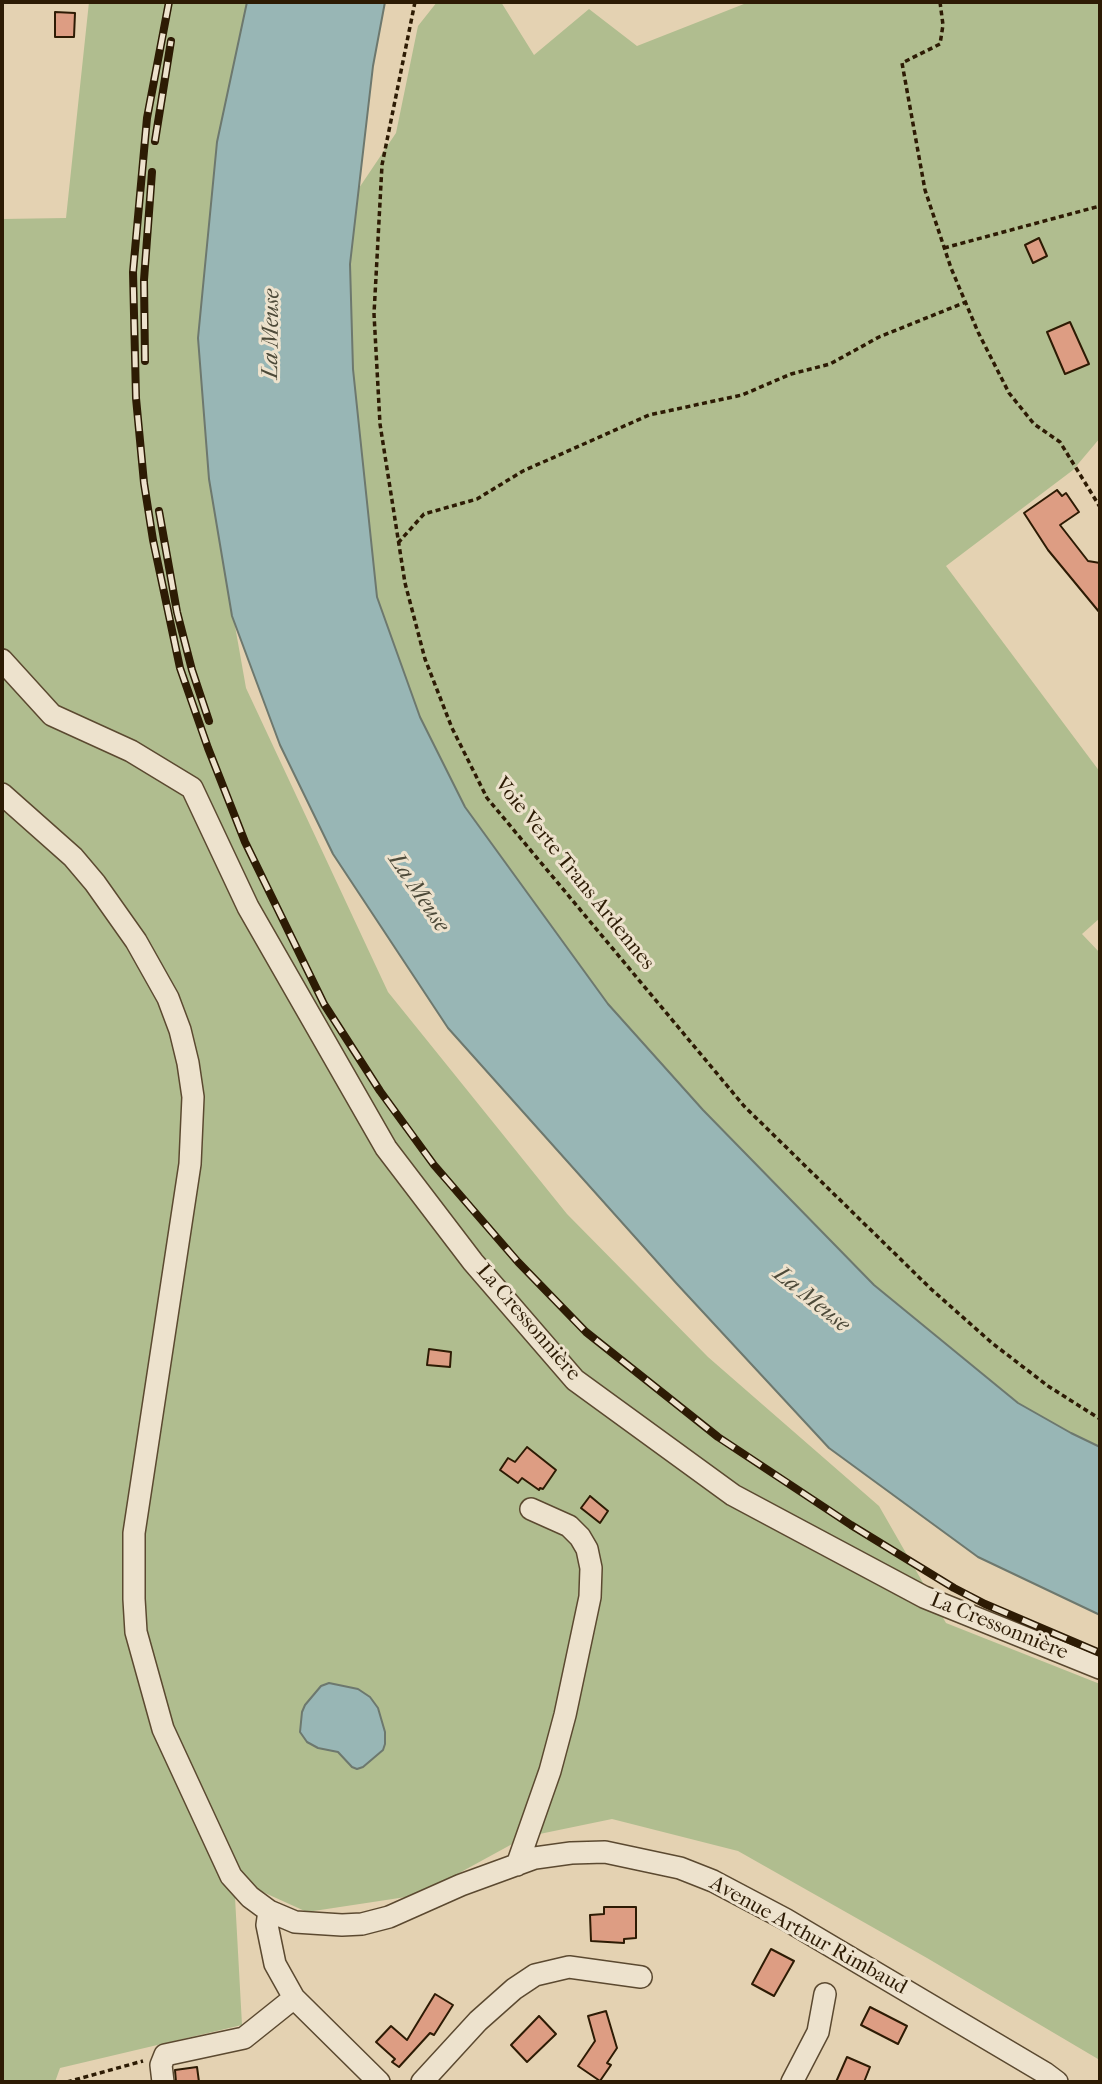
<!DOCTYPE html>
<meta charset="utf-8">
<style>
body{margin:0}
#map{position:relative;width:1102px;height:2084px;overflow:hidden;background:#e4d2b2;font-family:"IM FELL French Canon",serif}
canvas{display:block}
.frame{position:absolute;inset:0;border:4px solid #2d1b04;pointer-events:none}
</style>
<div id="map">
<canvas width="1102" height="2084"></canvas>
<div class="frame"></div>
</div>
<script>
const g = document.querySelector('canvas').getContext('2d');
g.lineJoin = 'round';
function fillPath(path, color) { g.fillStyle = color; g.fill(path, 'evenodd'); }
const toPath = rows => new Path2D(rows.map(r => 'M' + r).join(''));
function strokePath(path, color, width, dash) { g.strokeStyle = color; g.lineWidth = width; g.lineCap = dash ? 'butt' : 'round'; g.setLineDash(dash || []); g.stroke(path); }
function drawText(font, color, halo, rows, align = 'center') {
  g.font = font + ' "IM FELL French Canon",serif'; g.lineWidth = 6; g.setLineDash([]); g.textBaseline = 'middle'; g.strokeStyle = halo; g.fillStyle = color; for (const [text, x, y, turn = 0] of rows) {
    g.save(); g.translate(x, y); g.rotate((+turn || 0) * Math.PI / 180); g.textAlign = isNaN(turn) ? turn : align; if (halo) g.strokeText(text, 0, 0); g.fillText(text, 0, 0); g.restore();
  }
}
fillPath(toPath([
 [89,2,247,2,217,142,198,338,209,479,246,688,388,992,567,1214,708,1357,879,1506,946,1623,1100,1684,1100,2063,1098,2059,927,1958,738,1851,612,1819,525,1837,419,1895,307,1912,234,1879,242,2025,60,2068,55,2082,2,2082,2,219,66,218],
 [437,2,501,2,534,55,589,9,637,46,749,2,1100,2,1100,438,1073,470,946,566,1100,772,1100,918,1082,934,1100,953,1100,1447,1071,1433,1018,1403,874,1285,703,1110,608,1004,465,807,420,717,377,597,353,369,350,264,357,191,396,133,418,26]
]), '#b0bd8f');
const water = toPath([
 [247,2,385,2,373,66,350,264,353,369,377,597,420,717,465,807,608,1004,703,1110,874,1285,1018,1403,1071,1433,1100,1447,1100,1615,978,1557,829,1448,677,1284,448,1028,333,854,280,745,232,616,209,479,198,338,217,142,247,2],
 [329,1683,358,1689,370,1697,378,1708,385,1732,385,1744,383,1750,363,1767,357,1769,352,1767,338,1752,318,1748,307,1742,300,1732,302,1712,305,1705,321,1686,329,1683]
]);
fillPath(water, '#98b6b5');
strokePath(water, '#6d786e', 2);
const building = toPath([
 [55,12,75,13,74,37,55,37,55,12],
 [1039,238,1047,256,1033,263,1025,245,1039,238],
 [1070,322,1089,364,1065,374,1047,332,1070,322],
 [1057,490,1062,496,1066,493,1079,512,1060,525,1088,561,1100,563,1100,613,1048,550,1024,513,1057,490],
 [429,1349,451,1352,450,1367,427,1365,429,1349],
 [527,1447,556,1470,543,1489,540,1488,539,1490,522,1478,518,1483,500,1470,508,1458,515,1462,527,1447],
 [590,1496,608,1511,600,1523,581,1508,590,1496],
 [604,1907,636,1907,636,1938,624,1939,624,1943,591,1941,590,1915,604,1914,604,1907],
 [771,1949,794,1961,774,1996,752,1984,771,1949],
 [435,1994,453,2005,434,2035,430,2033,399,2067,392,2062,395,2059,376,2042,391,2026,407,2040,435,1994],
 [870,2007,907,2026,898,2044,861,2025,870,2007],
 [606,2011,617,2048,607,2063,611,2065,600,2081,578,2066,595,2041,588,2016,606,2011],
 [539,2016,556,2034,527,2062,511,2045,539,2016],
 [847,2057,870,2067,864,2082,836,2082,847,2057],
 [197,2067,199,2082,176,2082,175,2070,197,2067]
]);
fillPath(building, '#dd9d83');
strokePath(building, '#2d1b04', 2);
const minor = toPath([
 [2,660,52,715,131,751,192,788,248,907,386,1148,473,1262,575,1380,733,1495,924,1597,1100,1668],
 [2,794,73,857,95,883,136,941,168,998,180,1030,188,1063,193,1097,190,1164,134,1533,134,1599,136,1632,163,1729,231,1876,250,1897,269,1911,295,1922,342,1925,362,1924,389,1917,461,1885,535,1858,571,1853,605,1852,680,1868,713,1881,785,1919,1045,2073,1057,2082],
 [517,1865,550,1771,565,1715,590,1597,591,1568,587,1549,580,1537,569,1526,531,1509],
 [269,1911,267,1925,275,1964,294,1998,379,2082],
 [163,2082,161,2065,165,2055,244,2038,294,1998],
 [422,2082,478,2021,514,1989,535,1975,569,1967,641,1977],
 [792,2082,818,2032,825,1994]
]);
strokePath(minor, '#5b4930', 24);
strokePath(toPath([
 [415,2,382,165,374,314,380,424,405,583,425,659,452,728,487,798,744,1106,931,1289,992,1343,1048,1386,1100,1419],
 [940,2,943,25,940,44,902,63,925,190,951,268,978,332,1009,393,1034,424,1060,442,1100,507],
 [944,248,1100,206],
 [398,543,424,514,477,499,523,471,649,415,742,395,791,374,830,364,879,337,966,302],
 [67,2082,143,2061]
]), '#2d1b04', 3.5, [5, 3.5]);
strokePath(minor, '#ede2cd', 21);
const rail = toPath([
 [169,2,147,118,133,272,136,398,144,483,153,540,180,668,208,748,245,842,324,1004,380,1091,434,1165,518,1262,586,1332,718,1437,851,1525,954,1588,985,1604,1100,1653],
 [155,141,171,41],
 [145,361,144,280,152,172],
 [159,511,177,612,192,670,209,721]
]);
strokePath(rail, '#2d1b04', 8);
strokePath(rail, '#ede2cd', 5, [16]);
drawText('21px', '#2d1b04', '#ede2cd', [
 ["Voie Verte Trans Ardennes",574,874,51],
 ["La Cressonnière",528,1323,49],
 ["La Cressonnière",999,1627,22],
 ["Avenue Arthur Rimbaud",808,1936,29]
]);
drawText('italic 23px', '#4d4a39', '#ede2cd', [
 ["La Meuse",272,334,-89],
 ["La Meuse",418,893,56],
 ["La Meuse",811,1300,39]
]);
</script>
